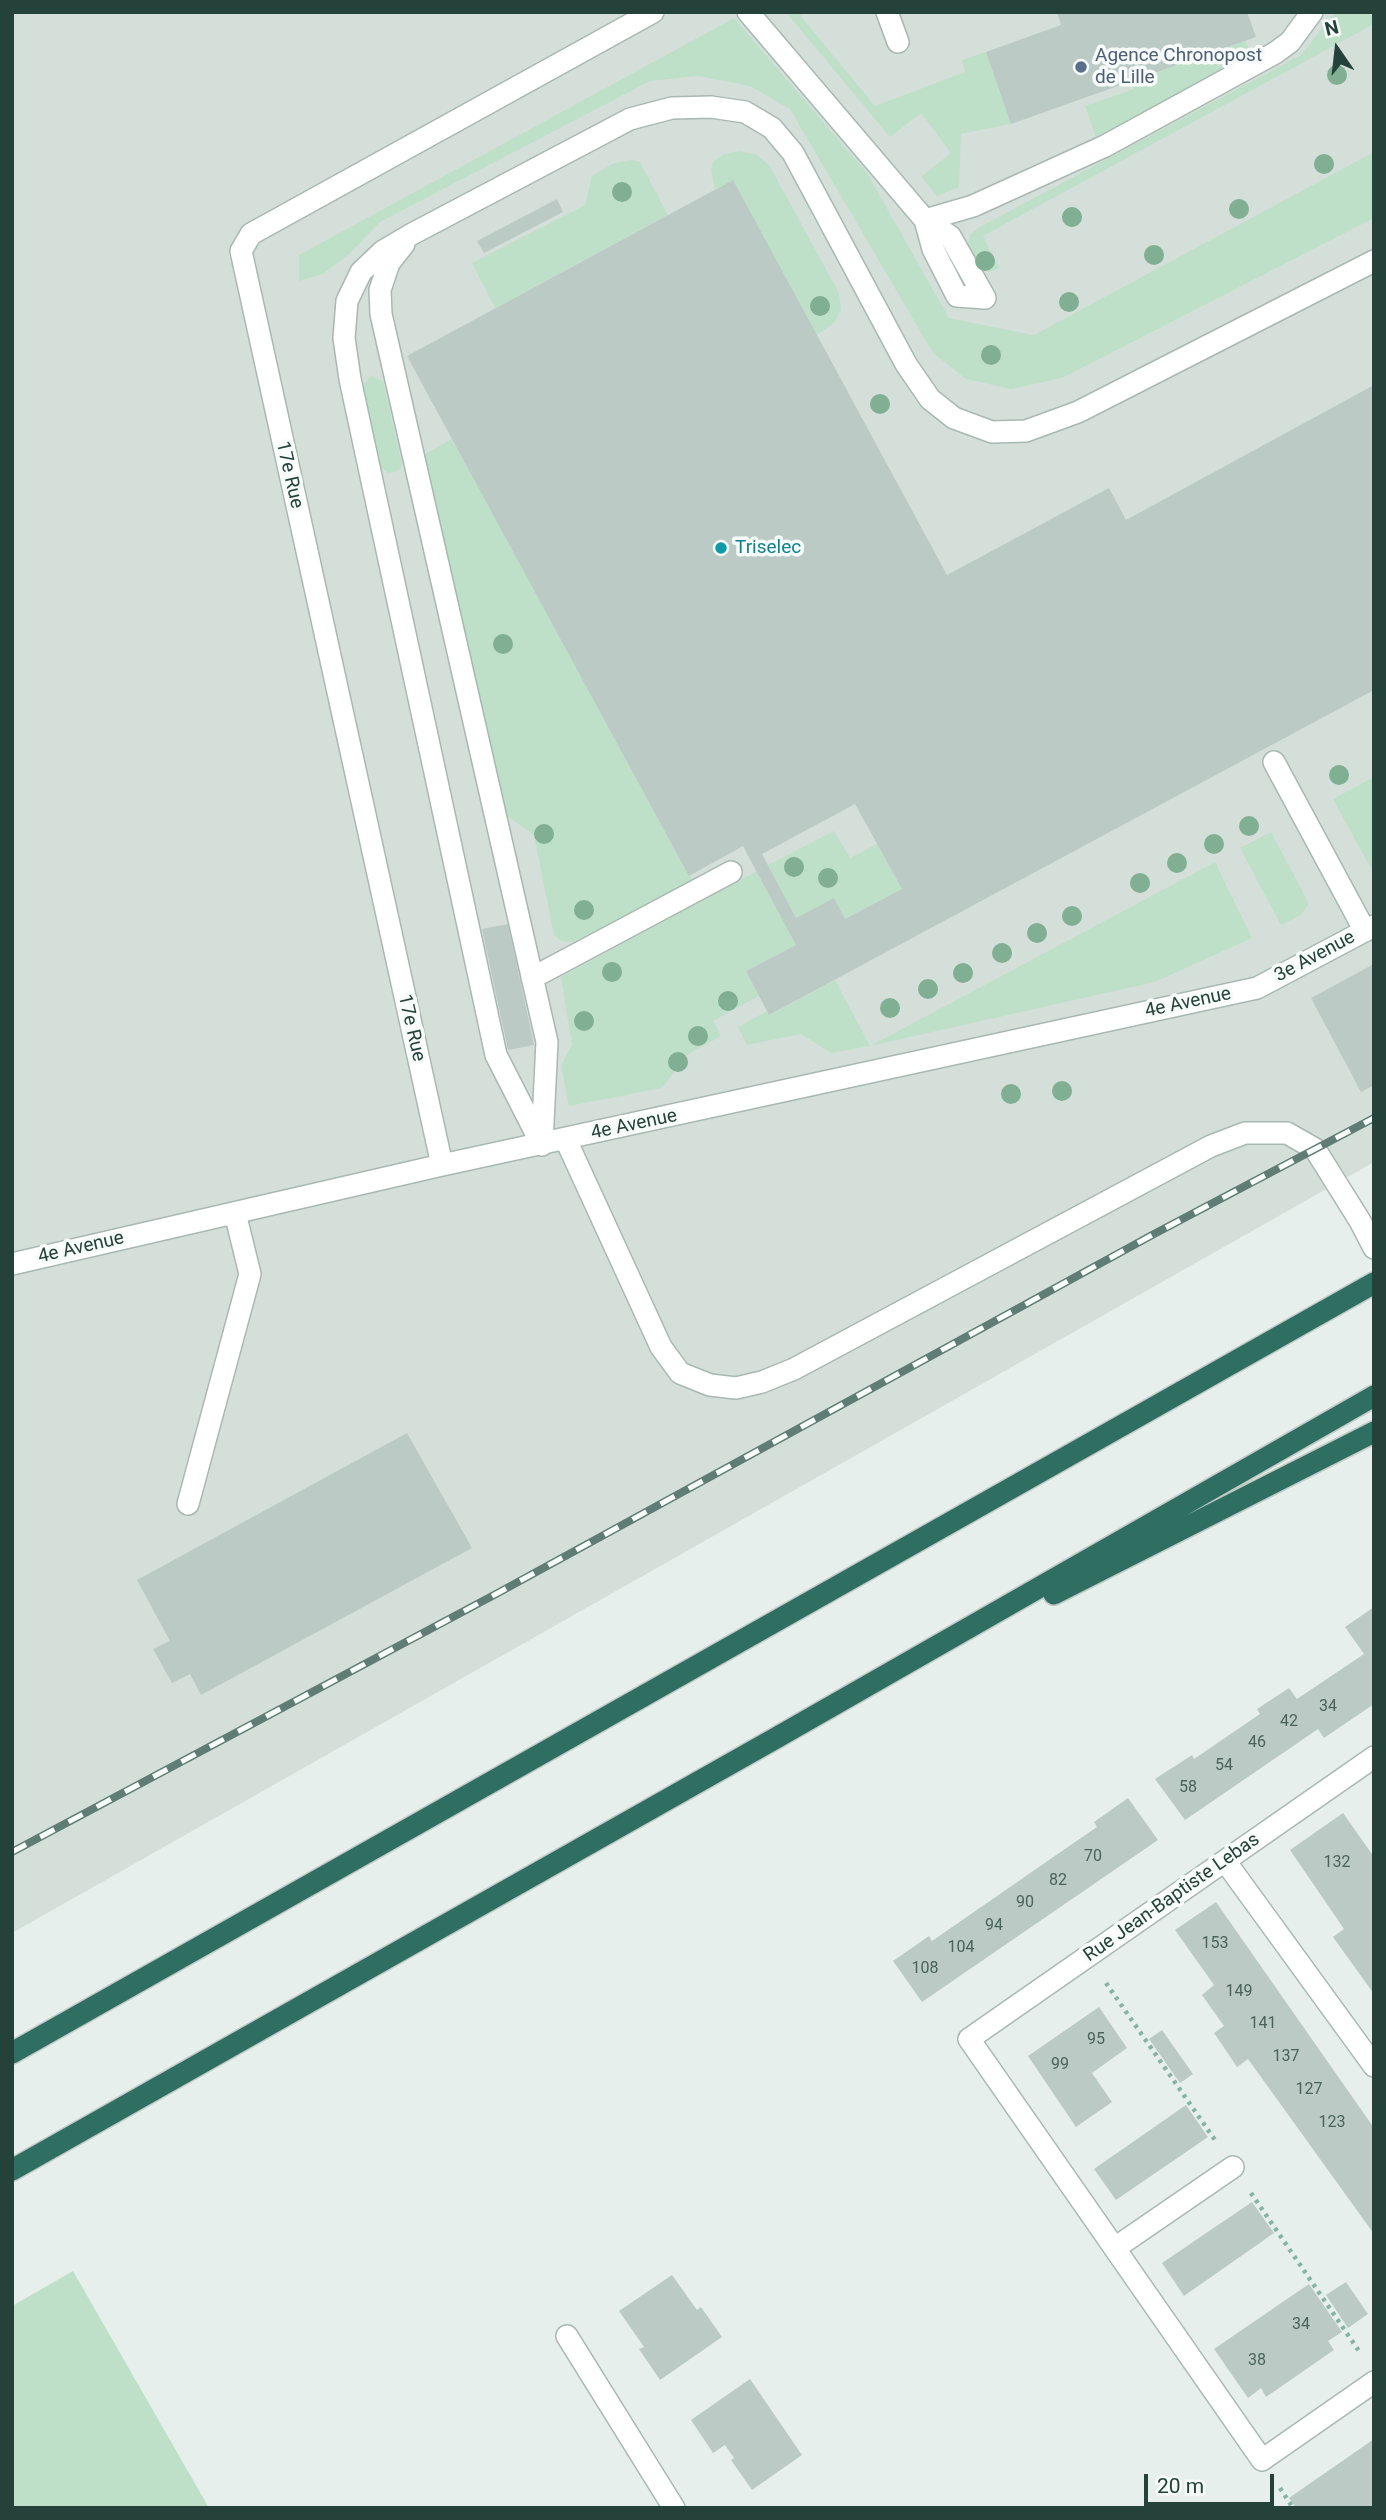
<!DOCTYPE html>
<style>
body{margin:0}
#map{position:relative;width:1386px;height:2520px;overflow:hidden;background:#e6efeb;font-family:Roboto,sans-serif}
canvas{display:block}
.frame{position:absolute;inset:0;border:14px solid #24423a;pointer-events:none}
.north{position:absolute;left:1302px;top:14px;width:70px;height:70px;-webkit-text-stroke:5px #f7fbf9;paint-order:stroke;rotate:346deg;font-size:19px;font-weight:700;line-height:28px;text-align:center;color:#24423a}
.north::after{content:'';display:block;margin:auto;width:24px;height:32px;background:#24423a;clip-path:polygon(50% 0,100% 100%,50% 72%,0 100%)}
.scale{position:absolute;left:1144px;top:2474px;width:130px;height:32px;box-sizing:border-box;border:4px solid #24423a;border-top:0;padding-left:9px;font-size:21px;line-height:24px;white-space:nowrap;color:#24423a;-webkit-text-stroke:5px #f7fbf9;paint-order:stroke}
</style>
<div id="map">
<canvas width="1386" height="2520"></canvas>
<div class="frame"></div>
<div class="north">N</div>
<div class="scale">20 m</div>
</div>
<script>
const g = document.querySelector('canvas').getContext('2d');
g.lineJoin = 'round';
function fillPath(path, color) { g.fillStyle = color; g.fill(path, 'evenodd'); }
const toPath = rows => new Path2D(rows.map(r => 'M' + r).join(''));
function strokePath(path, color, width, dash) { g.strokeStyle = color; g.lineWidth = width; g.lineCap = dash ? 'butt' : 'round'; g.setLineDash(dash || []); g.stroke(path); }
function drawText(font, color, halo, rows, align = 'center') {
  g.font = font + ' Roboto,sans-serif'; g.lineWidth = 7; g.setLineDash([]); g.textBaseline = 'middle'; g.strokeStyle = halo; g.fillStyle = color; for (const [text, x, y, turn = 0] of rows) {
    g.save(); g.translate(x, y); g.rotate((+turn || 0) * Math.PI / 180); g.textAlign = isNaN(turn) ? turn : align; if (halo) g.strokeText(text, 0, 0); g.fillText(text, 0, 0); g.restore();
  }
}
fillPath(toPath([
 [12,12,1374,12,1374,1162,12,1933]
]), '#d4dfda');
fillPath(toPath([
 [786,12,800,12,802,18,875,106,965,72,962,60,986,52,1011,124,961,134,959,187,937,196,921,177,951,153,921,113,890,137],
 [1338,12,1374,12,1374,24,983,236,999,268,989,272,982,268,968,244,970,235,978,228,1301,55,1332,16],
 [734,18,867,173,949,318,1034,335,1374,152,1374,218,1062,378,1011,389,966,379,933,353,790,109,750,86,699,76,650,81,380,222,349,254,323,274,299,281,299,255],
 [1245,41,1252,54,1096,137,1085,106,1134,89,1130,82],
 [740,151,757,155,769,165,839,293,841,310,834,323,817,335,733,180,715,189,711,170,713,162,724,154],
 [633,160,640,162,668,215,495,308,472,263,585,205,592,176,614,163],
 [371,376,383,381,402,464,399,470,394,472,388,473,381,467,363,385],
 [452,439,693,881,573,942,561,941,554,935,534,835,506,815,425,454],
 [1374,777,1374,870,1369,865,1333,799],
 [834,831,850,858,877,844,902,889,845,919,834,898,796,918,768,865],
 [1271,832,1306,898,1308,905,1301,915,1281,925,1240,848],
 [1215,862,1252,938,1155,982,870,1046,831,1053,801,1034,747,1045,738,1027,767,1011,770,1015,835,980,870,1046],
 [757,871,796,945,746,971,759,996,713,1021,721,1036,687,1055,662,1088,569,1106,561,1066,572,1045,561,977],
 [73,2271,209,2508,12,2508,12,2306]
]), '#bfe0c8');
fillPath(toPath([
 [1057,12,1247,12,1256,37,1011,124,986,52,1061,25],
 [733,180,947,575,1109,488,1126,520,1374,385,1374,690,769,1015,746,971,796,945,743,846,689,876,407,356],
 [855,804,902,889,845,919,834,898,796,918,762,854],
 [557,199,563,212,484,253,477,241],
 [508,924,534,1045,508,1050,482,929],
 [1374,964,1374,1085,1361,1092,1311,998],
 [407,1433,472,1548,201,1695,190,1674,172,1683,153,1649,170,1641,137,1580],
 [1374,1607,1374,1704,1324,1738,1318,1729,1185,1820,1155,1779,1192,1755,1194,1759,1260,1714,1257,1709,1289,1688,1297,1699,1364,1654,1345,1627],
 [1128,1798,1158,1840,922,2002,893,1961,929,1936,932,1941,1062,1851,1097,1827,1094,1822],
 [1343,1813,1374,1857,1374,1994,1333,1937,1344,1929,1290,1850],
 [1216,1902,1374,2128,1374,2234,1248,2059,1237,2067,1214,2033,1224,2026,1202,1995,1214,1985,1175,1930],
 [1099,2007,1127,2048,1092,2073,1112,2102,1076,2127,1028,2056],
 [1162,2030,1193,2074,1180,2083,1149,2039],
 [1186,2105,1208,2137,1116,2200,1094,2169],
 [1252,2202,1274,2233,1184,2296,1162,2263],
 [672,2275,697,2310,701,2307,722,2337,660,2380,639,2349,644,2347,619,2311],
 [1346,2282,1368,2314,1348,2328,1326,2295],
 [1309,2284,1342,2332,1328,2341,1334,2350,1266,2397,1261,2388,1248,2398,1214,2349],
 [750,2379,802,2455,752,2490,731,2460,734,2458,725,2445,713,2453,691,2420],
 [1374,2439,1374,2508,1296,2508,1289,2498]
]), '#bbcac4');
const minor = toPath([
 [748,12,925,220,950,236,985,298],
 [887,12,898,42],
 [925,220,973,206,1105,146,1275,53,1290,42,1312,12],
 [925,220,933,249,957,296,985,298],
 [404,244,389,263,380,290,381,314,547,1042,542,1142],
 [1274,762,1365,931],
 [532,978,731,872],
 [566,1140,661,1347,680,1373,710,1385,736,1388,762,1382,794,1369,1211,1146,1245,1133,1287,1133,1315,1149,1360,1221,1374,1248],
 [542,1145,496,1055,350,379,344,338,347,301,361,272,383,251,412,234,630,119,672,108,711,107,745,112,772,128,793,153,906,364,930,399,954,418,992,432,1026,431,1078,412,1374,261],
 [442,1165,241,251,251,234,653,12],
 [12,1264,442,1165,1257,988,1374,926],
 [188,1504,250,1274,235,1213],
 [1374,1757,969,2039,1262,2460,1374,2382],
 [1225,1861,1374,2066],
 [1115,2248,1233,2167],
 [567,2336,674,2508]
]);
const highway = toPath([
 [1054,1594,1374,1432],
 [12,2053,1374,1283],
 [12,2170,776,1738,1374,1396]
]);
strokePath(minor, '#a8b8b2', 24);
strokePath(highway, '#c2cac8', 24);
strokePath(toPath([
 [1106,1983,1215,2140],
 [1251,2193,1361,2354],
 [1280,2488,1293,2508]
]), '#86b3a5', 4.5, [3.5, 5]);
strokePath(minor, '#fff', 21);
strokePath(highway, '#2f6f62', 21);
const rail = toPath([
 [12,1852,496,1594,1154,1234,1374,1118]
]);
strokePath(rail, '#5f7d75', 8);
strokePath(rail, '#f7fbf9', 5, [16]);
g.fillStyle = '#80af93';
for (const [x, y] of [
 [1337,75],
 [1324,164],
 [622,192],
 [1239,209],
 [1072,217],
 [1154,255],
 [985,261],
 [1069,302],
 [820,306],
 [991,355],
 [880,404],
 [503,644],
 [1339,775],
 [1249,826],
 [544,834],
 [1214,844],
 [1177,863],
 [794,867],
 [828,878],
 [1140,883],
 [584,910],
 [1072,916],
 [1037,933],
 [1002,953],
 [612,972],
 [963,973],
 [928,989],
 [728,1001],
 [890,1008],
 [584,1021],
 [698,1036],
 [678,1062],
 [1062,1091],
 [1011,1094]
]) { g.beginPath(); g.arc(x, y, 10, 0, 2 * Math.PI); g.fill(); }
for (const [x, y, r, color] of [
 [1081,67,7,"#5c6f8a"],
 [721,548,7,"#0f9aa8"]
]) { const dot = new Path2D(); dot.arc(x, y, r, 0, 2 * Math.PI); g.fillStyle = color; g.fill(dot); strokePath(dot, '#f7fbf9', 2.5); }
drawText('16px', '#4a645c', null, [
 ["34",1328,1707],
 ["42",1289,1722],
 ["46",1257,1743],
 ["54",1224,1766],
 ["58",1188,1788],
 ["70",1093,1857],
 ["132",1337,1863],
 ["82",1058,1881],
 ["90",1025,1903],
 ["94",994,1926],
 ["153",1215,1944],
 ["104",961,1948],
 ["108",925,1969],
 ["149",1239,1992],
 ["141",1263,2024],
 ["95",1096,2040],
 ["137",1286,2057],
 ["99",1060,2065],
 ["127",1309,2090],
 ["123",1332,2123],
 ["34",1301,2325],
 ["38",1257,2361]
]);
drawText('19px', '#4e5e75', '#f7fbf9', [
 ["Agence Chronopost",1095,56],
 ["de Lille",1095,78]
], 'left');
drawText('19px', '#24423a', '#f7fbf9', [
 ["17e Rue",289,475,77],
 ["3e Avenue",1315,957,-28],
 ["4e Avenue",1188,1003,-12],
 ["17e Rue",411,1028,77],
 ["4e Avenue",634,1125,-12],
 ["4e Avenue",81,1248,-13],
 ["Rue Jean-Baptiste Lebas",1172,1898,-35]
]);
drawText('19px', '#0d838f', '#f7fbf9', [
 ["Triselec",735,548]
], 'left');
</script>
